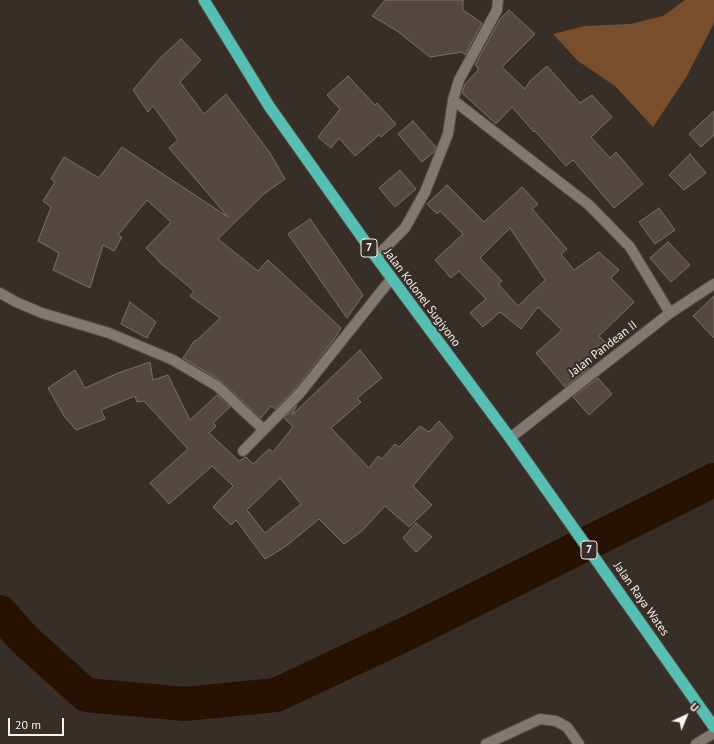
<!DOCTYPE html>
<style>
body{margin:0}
#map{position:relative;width:714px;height:744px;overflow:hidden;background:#372e27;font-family:"PT Sans",sans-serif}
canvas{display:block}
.north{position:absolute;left:666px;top:696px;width:40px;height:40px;-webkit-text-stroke:3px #372e27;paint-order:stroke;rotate:44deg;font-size:11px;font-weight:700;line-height:16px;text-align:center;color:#f8f1ed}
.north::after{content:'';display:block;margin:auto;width:14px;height:18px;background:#f8f1ed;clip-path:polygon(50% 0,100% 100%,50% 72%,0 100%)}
.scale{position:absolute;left:8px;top:718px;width:56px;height:18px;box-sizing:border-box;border:2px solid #f8f1ed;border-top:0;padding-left:5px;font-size:12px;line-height:14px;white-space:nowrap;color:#f8f1ed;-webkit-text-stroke:3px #372e27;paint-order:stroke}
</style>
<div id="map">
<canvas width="714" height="744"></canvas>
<div class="north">U</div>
<div class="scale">20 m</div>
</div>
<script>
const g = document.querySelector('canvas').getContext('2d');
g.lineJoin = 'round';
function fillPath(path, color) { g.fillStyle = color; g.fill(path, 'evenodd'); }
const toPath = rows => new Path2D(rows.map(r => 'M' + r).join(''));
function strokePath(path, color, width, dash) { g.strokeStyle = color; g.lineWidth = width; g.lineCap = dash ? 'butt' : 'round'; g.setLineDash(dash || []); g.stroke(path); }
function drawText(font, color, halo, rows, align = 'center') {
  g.font = font + ' "PT Sans",sans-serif'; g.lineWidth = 4; g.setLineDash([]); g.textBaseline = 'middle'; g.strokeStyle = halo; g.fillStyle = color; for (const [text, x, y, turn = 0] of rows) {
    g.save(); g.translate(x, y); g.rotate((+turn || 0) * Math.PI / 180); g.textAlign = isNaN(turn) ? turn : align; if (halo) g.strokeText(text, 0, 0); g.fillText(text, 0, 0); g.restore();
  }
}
fillPath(toPath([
 [685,0,714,0,714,23,687,76,653,127,615,86,578,61,553,34,585,26,630,24,663,16]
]), '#794e2d');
strokePath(toPath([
 [0,612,23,638,86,695,185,704,276,695,412,631,714,480]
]), '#271102', 34);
const building = toPath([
 [385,0,463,0,463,10,482,23,465,55,462,52,430,57,397,31,372,16,385,0],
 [509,10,535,34,502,67,525,89,530,81,547,66,580,103,592,95,612,117,591,137,610,158,616,152,643,184,614,208,573,160,566,166,535,131,534,132,512,107,496,124,462,93,465,84,479,69,475,65,500,19,509,10],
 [181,39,201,60,180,82,204,114,226,94,270,153,285,179,264,194,218,239,258,271,268,260,341,328,335,338,295,389,275,409,271,406,261,418,221,381,183,358,195,340,196,341,220,318,190,296,194,291,158,261,158,260,146,248,171,222,147,200,118,235,122,237,114,251,103,245,90,288,53,270,59,253,38,241,51,207,43,201,55,182,51,179,64,157,99,178,122,147,228,217,169,148,178,140,153,106,148,112,133,90,160,58,181,39],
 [348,76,375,105,377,103,396,124,381,137,379,135,355,156,339,138,331,148,318,137,340,109,327,95,348,76],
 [714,111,714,135,701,147,689,134,714,111],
 [413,121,436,147,434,152,422,162,398,134,413,121],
 [690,154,706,173,684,190,669,175,690,154],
 [400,170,416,189,395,207,379,188,400,170],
 [447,185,484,222,522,187,538,204,532,209,567,249,561,254,574,270,599,252,619,270,611,278,634,302,599,336,607,344,585,363,589,368,565,387,536,353,562,330,538,307,521,329,500,312,483,327,470,313,486,299,459,271,451,278,435,260,463,234,440,211,437,214,427,204,447,185],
 [510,228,545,280,518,306,498,284,502,281,480,258,510,228],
 [659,208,675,230,655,244,639,222,659,208],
 [310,219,363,295,347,318,288,234,310,219],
 [668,242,690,265,671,282,650,258,668,242],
 [714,296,714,338,693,316,714,296],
 [130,302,156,322,147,338,121,324,130,302],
 [360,350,382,378,357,398,361,402,331,428,369,468,378,456,382,459,395,444,399,447,420,426,429,432,439,421,453,437,413,486,432,505,409,527,385,506,362,531,344,544,319,519,285,547,265,559,236,520,231,525,213,507,233,486,212,466,169,504,150,483,188,449,144,401,137,402,135,396,101,410,105,419,76,430,64,416,48,388,75,370,85,388,118,373,150,362,153,380,168,375,190,420,217,395,230,407,213,423,216,426,209,433,239,461,246,457,253,464,269,449,273,452,293,427,284,418,297,405,292,415,360,350],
 [280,478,301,504,265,533,247,510,280,478],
 [598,378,612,394,589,415,573,397,598,378],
 [416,523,432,537,416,552,403,538,416,523]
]);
fillPath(building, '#534942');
strokePath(building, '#7b7068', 1);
const minor = toPath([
 [453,100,589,205,630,247,670,313],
 [376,257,405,228,425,192,448,134,453,100,459,80,497,10,498,0],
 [0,293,16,302,42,313,109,333,173,360,217,386,263,429],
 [510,438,670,313,714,284],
 [243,451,300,393,391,279],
 [486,744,540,719,556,721,567,727,579,744],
 [696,744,714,733]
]);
const trunk = toPath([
 [204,0,269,106,376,257,510,438,714,727]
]);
strokePath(minor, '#534b45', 12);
strokePath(trunk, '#534b45', 13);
strokePath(minor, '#837870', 10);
strokePath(trunk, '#57beb3', 11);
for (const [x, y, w] of [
 [369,248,16],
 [589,550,16]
]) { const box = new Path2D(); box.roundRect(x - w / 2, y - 9, w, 18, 3); g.fillStyle = '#372e27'; g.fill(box); strokePath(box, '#f8f1ed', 1); }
drawText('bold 11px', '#f8f1ed', null, [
 ["7",369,248],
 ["7",589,550]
]);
drawText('12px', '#f8f1ed', '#372e27', [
 ["Jalan Kolonel Sugiyono",422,298,53],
 ["Jalan Pandean II",603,349,-38],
 ["Jalan Raya Wates",641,599,55]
]);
</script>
